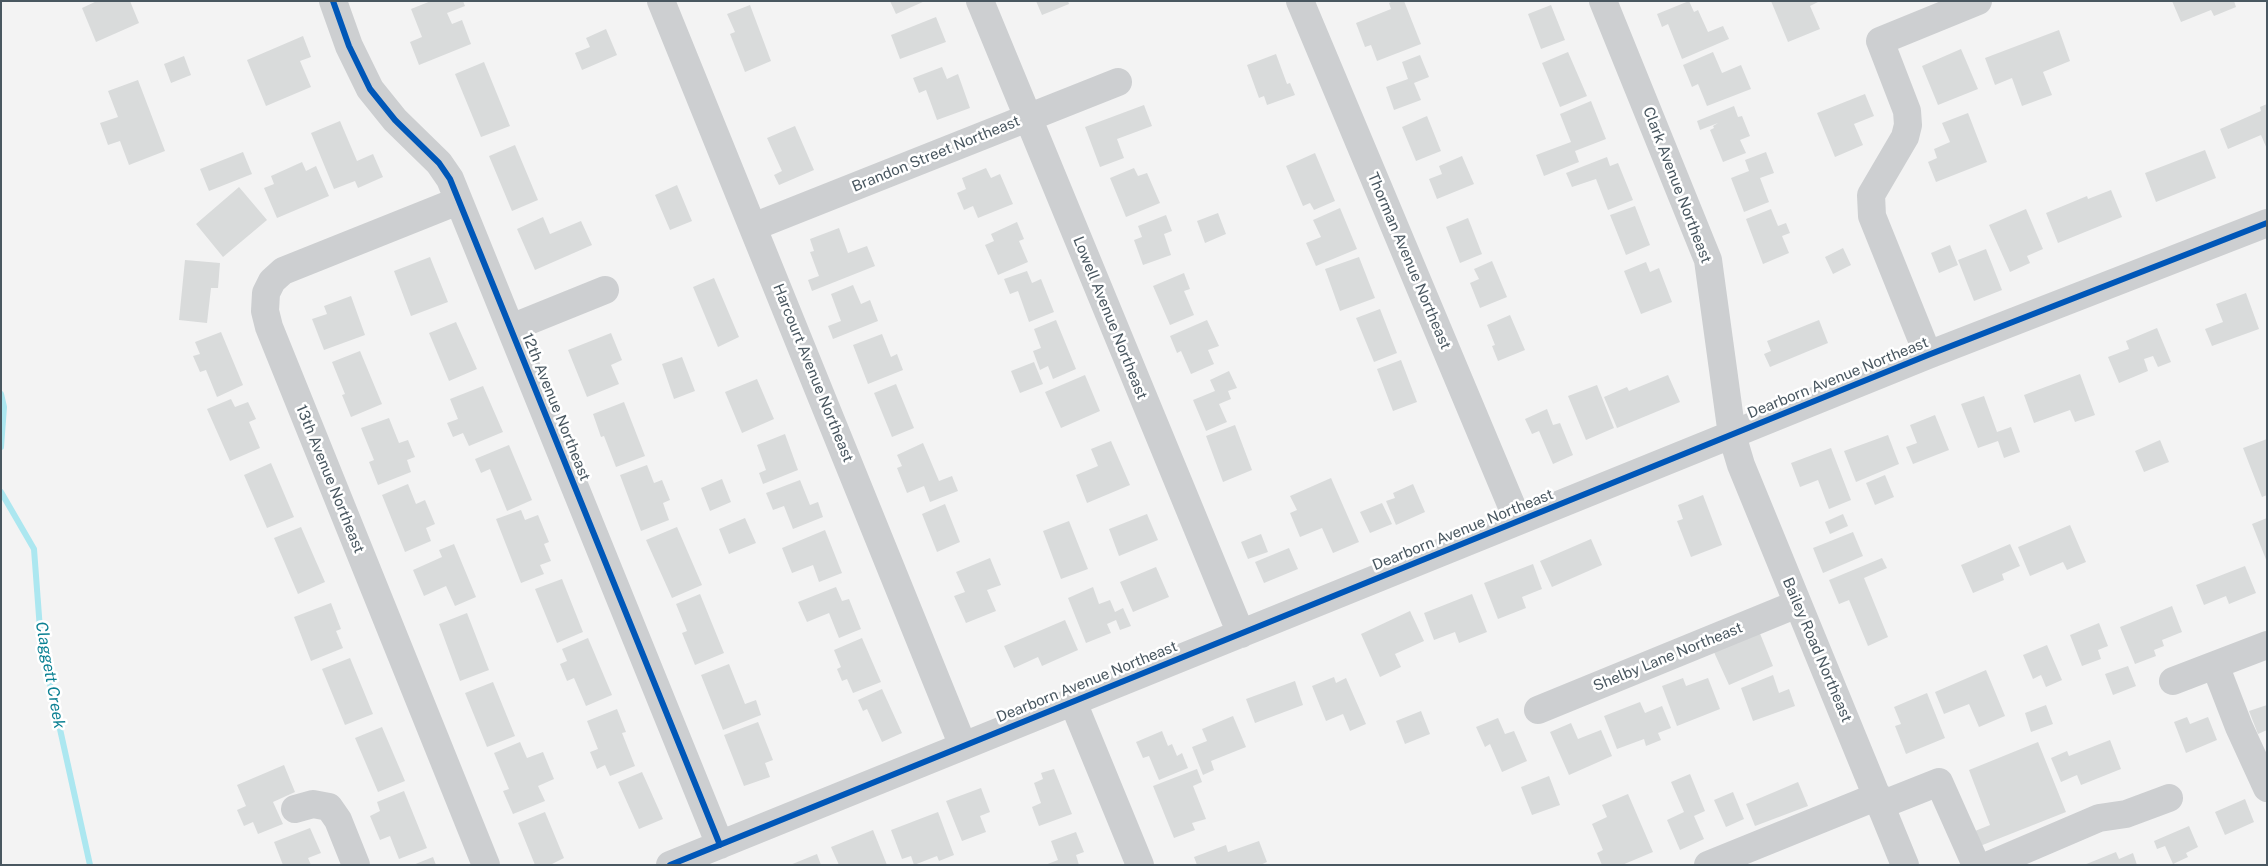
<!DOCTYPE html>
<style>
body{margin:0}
#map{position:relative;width:2268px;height:866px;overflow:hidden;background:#f3f3f3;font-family:"Public Sans",sans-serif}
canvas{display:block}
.frame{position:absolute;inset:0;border:2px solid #495760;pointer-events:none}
</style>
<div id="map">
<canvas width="2268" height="866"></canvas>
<div class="frame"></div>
</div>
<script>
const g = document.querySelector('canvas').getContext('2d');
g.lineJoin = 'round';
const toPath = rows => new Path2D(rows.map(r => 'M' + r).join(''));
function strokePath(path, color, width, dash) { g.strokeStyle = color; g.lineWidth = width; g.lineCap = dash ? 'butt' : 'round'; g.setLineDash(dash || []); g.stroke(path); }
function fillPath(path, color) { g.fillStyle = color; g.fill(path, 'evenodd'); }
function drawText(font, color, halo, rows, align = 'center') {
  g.font = font + ' "Public Sans",sans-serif'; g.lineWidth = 5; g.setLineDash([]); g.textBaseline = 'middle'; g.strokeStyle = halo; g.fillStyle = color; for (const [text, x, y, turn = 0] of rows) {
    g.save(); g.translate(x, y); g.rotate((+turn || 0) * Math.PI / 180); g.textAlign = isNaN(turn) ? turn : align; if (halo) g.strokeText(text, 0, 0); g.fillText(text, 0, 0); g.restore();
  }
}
strokePath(toPath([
 [1,394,4,407,1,447],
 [1,492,34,549,41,643,90,865]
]), '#ace7f0', 6);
fillPath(toPath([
 [97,1,130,1,139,23,96,42,82,8],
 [431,1,463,1,465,6,447,13,452,24,462,20,471,44,419,65,410,42,422,37,411,9],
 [890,1,925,1,896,14],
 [1036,1,1068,1,1069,4,1042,15],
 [1393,1,1404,1,1421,44,1377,61,1371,45,1365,47,1356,23,1391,9,1389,3],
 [1689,1,1694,12,1698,10,1708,32,1723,26,1729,39,1682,59,1668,24,1662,27,1657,14],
 [1771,1,1820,1,1810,6,1820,29,1788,42],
 [2172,1,2234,1,2236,7,2214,16,2211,10,2181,22],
 [750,5,771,61,745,72,730,34,735,32,727,14],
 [1551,5,1565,40,1541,49,1528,14],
 [936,17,946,42,900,59,891,35],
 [606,29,617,55,582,70,575,53,590,47,586,38],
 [2059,30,2070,61,2043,72,2052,95,2022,106,2012,78,1995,85,1985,58],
 [303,36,311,57,300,61,311,87,266,106,247,60],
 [1961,49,1978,89,1938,105,1922,66],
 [1568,52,1587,96,1560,107,1542,63],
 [1713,52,1722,73,1741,65,1751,89,1707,106,1698,84,1692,87,1683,65],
 [1276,54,1287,84,1290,83,1295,95,1267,105,1264,96,1259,98,1247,65],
 [1420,55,1429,77,1414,83,1421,100,1394,110,1386,87,1408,79,1402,62],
 [184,56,191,75,171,83,164,64],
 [484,62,510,126,481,137,455,74],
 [942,67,947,79,958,74,970,108,937,120,926,90,919,93,913,78],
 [138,80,165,151,129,165,120,141,108,145,100,123,118,117,108,91],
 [1865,94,1874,116,1854,124,1863,145,1835,157,1817,113],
 [1591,101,1606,139,1575,151,1579,162,1544,176,1536,155,1571,142,1560,114],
 [2267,104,2267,149,2261,135,2228,149,2220,129,2261,111,2260,107],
 [1144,105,1152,126,1117,139,1124,158,1100,167,1085,127],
 [1734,106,1738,117,1742,116,1750,136,1740,140,1746,153,1723,162,1710,130,1714,128,1713,126,1718,123,1700,130,1697,121],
 [1968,113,1987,162,1936,182,1928,162,1937,158,1934,149,1950,142,1942,123],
 [1427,116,1441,151,1416,161,1402,127],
 [340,121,357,161,373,154,383,177,358,188,355,181,334,189,311,133],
 [795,126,814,170,779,185,774,175,782,171,767,138],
 [515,145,538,200,512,211,489,156],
 [2205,150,2216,178,2156,202,2145,173],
 [243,152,252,174,209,191,200,169],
 [1766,152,1774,173,1760,178,1769,202,1744,212,1731,178,1749,171,1745,160],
 [1315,153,1335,201,1314,210,1310,203,1303,206,1286,166],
 [1462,156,1474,184,1437,199,1429,179,1442,174,1439,166],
 [1607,157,1610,166,1618,163,1633,200,1608,210,1596,179,1572,187,1566,173],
 [302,162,306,171,316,166,329,196,277,218,264,188,274,184,271,176],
 [986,168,991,178,1000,174,1013,204,978,218,973,206,964,210,957,193,966,189,962,178],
 [1134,168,1138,176,1147,173,1160,203,1126,217,1110,178],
 [677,185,692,221,670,230,655,195],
 [239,187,267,220,223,257,196,224],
 [2111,190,2122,217,2058,243,2046,213,2087,196,2088,199],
 [1635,206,1650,245,1626,255,1610,215],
 [1340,208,1357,249,1316,266,1306,243,1321,237,1313,220],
 [1771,209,1778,226,1786,223,1790,233,1782,236,1789,253,1763,264,1746,219],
 [2026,209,2043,249,2027,256,2030,263,2010,272,1989,225],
 [1218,213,1226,234,1205,243,1197,221],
 [1166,215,1172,231,1164,234,1171,255,1143,265,1134,240,1142,237,1138,226],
 [543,217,550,234,581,221,592,245,535,270,517,229],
 [1468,218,1482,254,1460,263,1446,227],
 [1017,222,1024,239,1019,241,1028,262,998,275,985,245,994,241,991,234],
 [839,228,848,253,867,246,875,266,812,291,808,280,819,276,810,252,814,251,810,239],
 [1950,245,1958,265,1939,273,1931,253],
 [1843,248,1851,265,1833,274,1825,257],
 [1986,249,2002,290,1974,301,1958,260],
 [430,257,448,302,411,316,394,271],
 [1359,257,1375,298,1340,311,1325,269],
 [185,260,220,263,218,288,211,288,207,323,179,320],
 [1492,261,1507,297,1480,308,1470,283,1479,279,1474,269],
 [1646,262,1650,272,1659,268,1672,302,1641,314,1624,271],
 [1027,271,1032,283,1041,279,1054,312,1029,322,1018,291,1010,294,1004,279],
 [1184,273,1190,289,1184,291,1194,315,1170,325,1153,286],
 [714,278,739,337,718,347,693,287],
 [853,285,861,304,870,300,878,321,833,339,828,326,841,321,831,294],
 [2246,293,2259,329,2212,346,2205,329,2223,322,2216,304],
 [351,296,365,335,324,350,312,319,327,314,324,306],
 [1380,309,1397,353,1374,362,1356,318],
 [1510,315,1525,350,1498,361,1492,346,1495,345,1487,325],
 [1056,320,1076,369,1053,379,1048,366,1040,370,1033,351,1041,348,1034,329],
 [1207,320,1219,346,1208,350,1214,364,1191,374,1181,351,1177,353,1170,336],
 [1819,320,1828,343,1770,367,1764,354,1771,351,1767,341],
 [456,322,477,369,449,381,429,333],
 [2157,328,2171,362,2158,367,2153,356,2144,359,2148,371,2119,383,2108,357,2129,349,2126,341],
 [221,332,243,385,217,397,206,370,200,372,193,356,200,354,195,342],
 [611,333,622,360,611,365,619,384,587,397,568,350],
 [882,334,891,357,897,354,903,370,868,384,853,345],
 [360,351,382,404,351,417,342,395,345,394,332,362],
 [682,357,695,391,674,399,662,364],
 [1401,360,1417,402,1393,411,1377,369],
 [1034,362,1043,384,1020,393,1011,371],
 [1229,371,1237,388,1228,391,1231,399,1219,404,1227,422,1206,431,1193,400,1215,391,1210,380],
 [2080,374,2095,415,2075,422,2070,410,2034,423,2024,395],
 [1085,375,1100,411,1061,428,1045,392],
 [1668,375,1680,402,1617,428,1604,397,1627,387,1629,391],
 [757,379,774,419,742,433,725,392],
 [896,384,914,428,892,437,874,393],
 [1597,385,1614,428,1586,440,1568,396],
 [483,386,503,432,469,446,463,433,453,437,447,423,458,419,450,399],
 [1984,396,1997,432,2011,427,2020,452,2004,458,1998,441,1978,448,1961,404],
 [231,399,235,407,248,402,256,419,249,422,260,448,230,461,207,409],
 [624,402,645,456,616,467,604,436,601,437,593,414],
 [1547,409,1553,425,1560,423,1573,455,1553,464,1539,431,1532,434,1525,419],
 [1935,415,1949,450,1913,464,1906,447,1917,443,1910,425],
 [389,418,399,443,408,440,415,457,407,460,411,472,378,485,369,462,374,460,361,428],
 [1235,425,1252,470,1223,482,1206,436],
 [785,434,798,470,763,484,759,473,766,470,757,445],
 [1888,435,1899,464,1856,482,1844,451],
 [2267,439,2267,495,2262,497,2243,448],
 [2160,440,2169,462,2144,472,2135,451],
 [1111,441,1130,485,1087,503,1076,475,1098,466,1091,449],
 [923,443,939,481,952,476,958,491,930,502,924,486,907,493,897,468,902,466,897,455],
 [509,445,532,500,507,511,490,469,481,473,475,459],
 [1831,448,1851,500,1829,509,1818,480,1800,487,1791,463],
 [271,463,294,517,267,528,244,475],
 [647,465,654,483,662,480,670,500,663,503,669,520,641,531,620,475],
 [1885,475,1894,497,1875,505,1866,483],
 [1331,478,1359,542,1333,553,1322,528,1300,537,1290,513,1297,510,1290,496],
 [722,479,731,502,710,511,701,488],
 [800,480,810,505,818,502,823,517,793,529,784,506,773,510,766,493],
 [408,484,416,504,425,500,435,524,426,528,431,541,405,552,382,495],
 [1413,484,1425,512,1396,525,1386,501,1395,498,1393,493],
 [1703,495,1722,545,1691,557,1677,521,1683,519,1678,505],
 [1382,503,1392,524,1370,533,1360,512],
 [945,504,960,542,937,552,922,514],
 [521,510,525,520,538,515,549,542,544,544,551,561,540,565,544,574,521,583,496,519],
 [1147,514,1158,540,1119,556,1109,529],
 [1843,514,1848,526,1830,534,1825,522],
 [745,518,756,543,729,554,719,529],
 [2267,518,2267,562,2252,524],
 [1069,521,1088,569,1061,579,1043,531],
 [2070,525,2086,562,2067,570,2063,562,2030,576,2018,547],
 [301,527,325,582,298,594,274,538],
 [677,527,702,585,672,598,646,540],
 [825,530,842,573,819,582,813,565,792,573,782,548],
 [1853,532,1863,556,1823,573,1813,548],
 [1261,534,1268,552,1248,559,1241,542],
 [1591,539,1602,565,1552,587,1540,561],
 [454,544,476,597,455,606,446,586,424,596,413,570,442,557,439,550],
 [2010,544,2020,566,2002,574,2004,580,1973,593,1961,565],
 [1289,548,1298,569,1264,583,1255,562],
 [990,558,1001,585,987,590,996,611,966,623,954,596,965,592,956,572],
 [1882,558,1887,568,1864,578,1888,637,1868,646,1849,600,1839,604,1829,580],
 [1533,564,1542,589,1522,597,1526,608,1498,619,1484,583],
 [2245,566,2256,593,2229,604,2226,596,2204,605,2196,585],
 [1156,567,1169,597,1133,612,1120,582],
 [562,579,583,632,557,643,535,589],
 [836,587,842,601,849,599,861,629,839,638,829,613,807,622,798,602],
 [1093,587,1099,604,1110,600,1115,612,1123,608,1131,626,1120,630,1116,620,1107,624,1111,633,1086,643,1068,598],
 [700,594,724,653,695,665,682,633,687,631,676,604],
 [1472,594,1487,632,1459,643,1455,632,1434,640,1424,613],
 [331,603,341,629,336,631,343,648,311,661,294,617],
 [2172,606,2182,632,2162,640,2164,646,2154,650,2156,656,2135,664,2120,627],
 [1410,611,1424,641,1395,654,1401,667,1380,677,1361,634],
 [467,613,489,670,460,681,439,624],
 [1065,620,1078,650,1042,666,1038,657,1014,668,1004,646],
 [2099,623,2108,646,2098,650,2101,659,2082,666,2070,635],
 [1759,631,1773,666,1729,685,1713,650],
 [588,638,612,695,586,706,574,678,567,681,560,664,567,661,562,649],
 [862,638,881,682,853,693,847,679,842,681,837,669,841,667,834,650],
 [2047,645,2062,680,2046,687,2041,675,2033,679,2023,655],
 [350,658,373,714,345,725,322,669],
 [729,664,745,704,756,700,761,715,723,730,701,675],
 [2128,666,2136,686,2113,695,2105,674],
 [1986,670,2005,716,1979,727,1969,704,1944,714,1935,692],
 [1773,675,1779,693,1789,689,1795,706,1753,721,1741,688],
 [1334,677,1336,683,1346,678,1366,724,1350,731,1343,714,1326,721,1312,686],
 [1683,678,1686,686,1708,678,1720,709,1677,726,1662,686],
 [1295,681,1303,705,1255,723,1246,699],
 [493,682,515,736,487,747,465,693],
 [882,689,902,733,882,742,867,709,863,711,858,700],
 [1927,693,1945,738,1906,754,1895,726,1901,724,1894,707],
 [1640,702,1645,713,1662,706,1671,728,1658,733,1661,740,1646,746,1644,739,1617,749,1604,716],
 [2046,705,2053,724,2031,732,2025,713],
 [2267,705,2267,730,2258,734,2249,711],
 [617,709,626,732,622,733,635,766,610,776,605,765,597,769,590,752,598,749,587,721],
 [1421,711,1430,734,1405,744,1396,721],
 [1233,716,1246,747,1211,761,1214,770,1203,775,1192,747,1207,741,1202,729],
 [2187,717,2190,724,2208,717,2217,740,2186,753,2174,722],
 [1498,718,1505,734,1514,731,1527,761,1502,772,1490,744,1485,747,1476,727],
 [758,722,773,760,765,763,770,777,744,786,724,735],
 [1571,723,1578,739,1601,730,1612,756,1569,775,1550,732],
 [382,727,405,781,378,792,355,738],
 [1162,731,1168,746,1172,744,1177,756,1182,753,1188,768,1159,780,1149,756,1143,758,1136,742],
 [2110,740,2121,769,2081,785,2077,775,2061,782,2051,758,2067,751,2069,756],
 [520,742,527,758,543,752,554,779,538,786,545,801,513,814,503,791,509,789,494,753],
 [2038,742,2066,812,1975,848,1970,833,1990,825,1969,770],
 [284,765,295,792,273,802,283,824,258,834,253,822,244,826,237,810,246,806,237,785],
 [1054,769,1072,814,1039,826,1032,807,1041,803,1034,783,1043,779,1041,773],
 [1197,769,1202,782,1193,786,1206,819,1192,823,1195,830,1174,838,1153,786],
 [642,772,663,819,639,829,618,782],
 [1690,774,1705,811,1694,816,1704,839,1680,850,1667,820,1684,812,1671,782],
 [1549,776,1560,805,1532,815,1521,787],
 [1798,782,1808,806,1755,826,1746,804],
 [981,788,990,812,980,816,986,832,962,841,946,801],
 [404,791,427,848,399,859,390,836,380,840,370,816,380,811,377,802],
 [1733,792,1744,819,1726,827,1714,800],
 [1628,794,1653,852,1622,865,1602,865,1597,853,1603,850,1592,824,1607,817,1602,805],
 [2245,799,2254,822,2225,835,2215,812],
 [545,812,564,858,550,865,535,865,518,823],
 [938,812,954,855,939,861,937,856,914,865,911,856,902,859,891,830],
 [2189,826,2198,847,2186,853,2188,857,2173,864,2165,846,2157,849,2154,841],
 [310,828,321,853,308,858,311,865,283,865,274,842],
 [873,830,887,865,839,865,831,847],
 [1076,832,1084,852,1076,855,1079,865,1045,865,1058,860,1051,841],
 [1259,841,1267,862,1260,865,1197,865,1194,857,1226,845,1228,852],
 [2116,852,2119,859,2133,853,2137,865,2084,865],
 [817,854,821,865,790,865],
 [433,857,436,865,413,865]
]), '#d9dbdb');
strokePath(toPath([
 [333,1,349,46,370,89,395,120,439,163,450,179,720,845],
 [661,1,963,746],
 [980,1,1241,634],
 [1300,1,1518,521],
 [1603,1,1708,260,1732,435,1741,465,1905,865],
 [458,201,283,271,272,281,266,293,265,311,269,327,486,865],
 [753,227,1118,82],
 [511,328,605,290],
 [1928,355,1872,216,1871,195,1905,137,1908,125,1907,111,1880,41,1978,1],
 [2215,665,2239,727,2267,788],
 [2173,681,2267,645],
 [1073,702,1140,865],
 [1538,710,1797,604],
 [1881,805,1939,782,1976,865],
 [295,809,313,804,329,807,338,820,356,865],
 [670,865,1928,355,2267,223],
 [1708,865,1878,796],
 [1989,865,2099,818,2126,814,2169,798]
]), '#cdcfd1', 28);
strokePath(toPath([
 [333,1,349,46,370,89,395,120,439,163,450,179,720,845],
 [670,865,1928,355,2267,223]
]), '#0057b8', 6);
drawText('15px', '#495760', '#fff', [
 ["Brandon Street Northeast",936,154,-22],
 ["Clark Avenue Northeast",1677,185,69],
 ["Thorman Avenue Northeast",1409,261,67],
 ["Lowell Avenue Northeast",1110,318,68],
 ["Harcourt Avenue Northeast",813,373,68],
 ["Dearborn Avenue Northeast",1838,378,-22],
 ["12th Avenue Northeast",556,407,68],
 ["13th Avenue Northeast",330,479,68],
 ["Dearborn Avenue Northeast",1463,530,-22],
 ["Bailey Road Northeast",1817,650,67],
 ["Shelby Lane Northeast",1668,657,-22],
 ["Dearborn Avenue Northeast",1087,682,-22]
]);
drawText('italic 16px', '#0b8193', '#fff', [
 ["Claggett Creek",50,675,80]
]);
</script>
